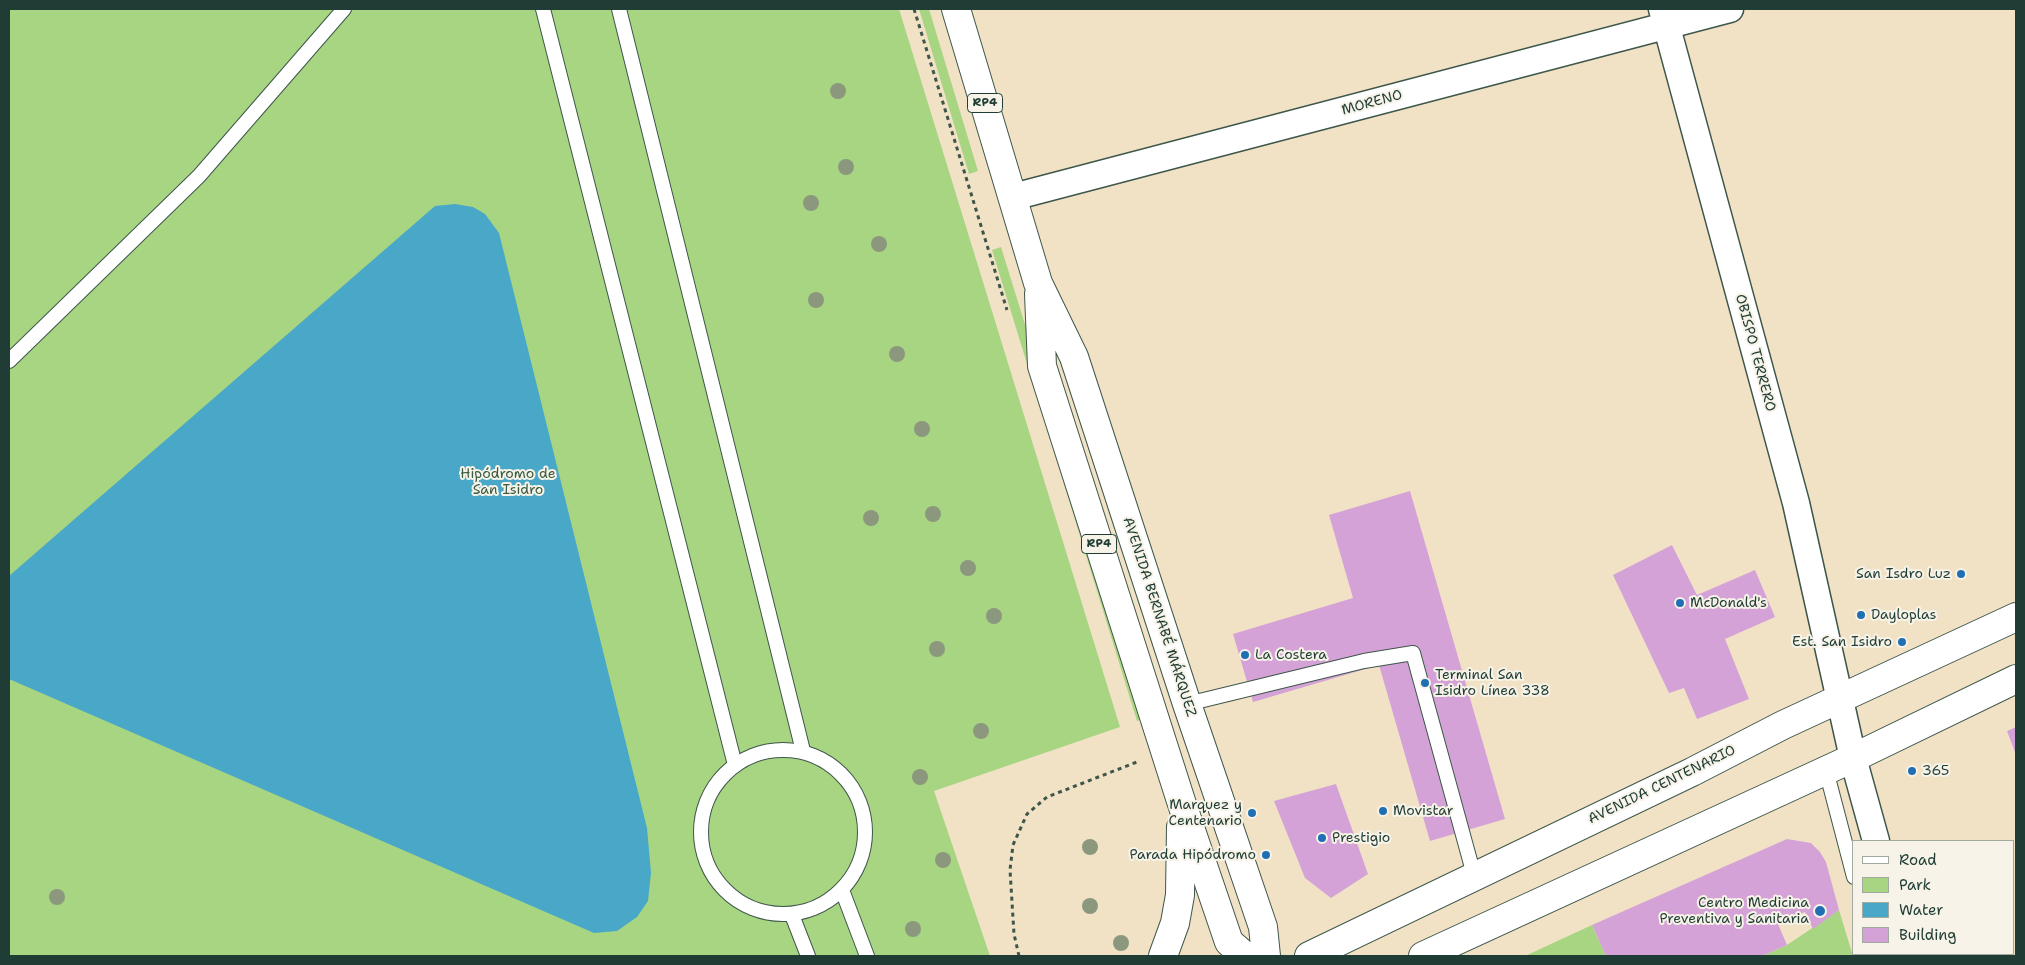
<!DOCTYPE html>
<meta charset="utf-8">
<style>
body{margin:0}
#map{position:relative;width:2025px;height:965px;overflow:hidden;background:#f1e2c6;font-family:"Shantell Sans",sans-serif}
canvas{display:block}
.frame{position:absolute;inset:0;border:10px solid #1f3d34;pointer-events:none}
.legend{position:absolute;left:1852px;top:840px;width:162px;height:115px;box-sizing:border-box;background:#f7f3e8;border:1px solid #a1aaa0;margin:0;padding:6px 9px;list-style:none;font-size:15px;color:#1f3d34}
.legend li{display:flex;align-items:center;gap:10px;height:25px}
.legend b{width:25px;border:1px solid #a1aaa0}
</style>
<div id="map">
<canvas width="2025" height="965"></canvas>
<div class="frame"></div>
<ul class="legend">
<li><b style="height:6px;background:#fff"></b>Road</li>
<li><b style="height:14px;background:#a8d582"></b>Park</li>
<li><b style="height:14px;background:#49a7c8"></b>Water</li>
<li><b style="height:14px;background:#d4a2d7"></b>Building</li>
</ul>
</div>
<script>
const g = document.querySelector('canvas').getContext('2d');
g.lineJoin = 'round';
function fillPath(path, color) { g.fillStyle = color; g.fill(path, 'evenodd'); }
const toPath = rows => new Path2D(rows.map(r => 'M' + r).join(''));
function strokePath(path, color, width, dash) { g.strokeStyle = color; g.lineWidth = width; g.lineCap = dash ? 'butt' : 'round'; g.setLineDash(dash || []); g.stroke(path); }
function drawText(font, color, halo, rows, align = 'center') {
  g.font = font + ' "Shantell Sans",sans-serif'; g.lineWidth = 4; g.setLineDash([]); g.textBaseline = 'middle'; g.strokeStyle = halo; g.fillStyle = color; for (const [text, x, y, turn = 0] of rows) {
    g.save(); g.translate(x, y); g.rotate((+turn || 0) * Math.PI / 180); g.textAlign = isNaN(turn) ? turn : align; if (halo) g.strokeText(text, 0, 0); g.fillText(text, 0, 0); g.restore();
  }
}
fillPath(toPath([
 [9,9,899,9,1120,727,934,791,990,956,9,956],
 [919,9,929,9,978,171,969,174],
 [1001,247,1147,718,1137,721,992,250],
 [1839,910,1853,956,1762,956,1787,945],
 [1592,925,1606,956,1525,956]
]), '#a8d582');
fillPath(toPath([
 [455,204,473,207,485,214,499,233,647,828,651,873,648,901,637,917,617,931,594,933,9,679,9,576,435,206]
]), '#49a7c8');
fillPath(toPath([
 [1410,491,1505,819,1430,841,1379,665,1253,702,1233,634,1353,598,1329,515],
 [1672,545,1697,595,1755,570,1775,617,1725,639,1749,699,1697,719,1684,688,1669,693,1613,575],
 [2016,727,2016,755,2007,731],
 [1336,784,1368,874,1331,898,1305,878,1274,801],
 [1787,839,1811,843,1820,852,1826,862,1839,910,1813,929,1805,912,1778,924,1787,945,1762,956,1606,956,1592,925]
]), '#d4a2d7');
const lane = toPath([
 [543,9,735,765],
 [619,9,803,751],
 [9,361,199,176,344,9],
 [1187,704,1364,661,1413,653,1474,875],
 '701 832a82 82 0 1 1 164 0a82 82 0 1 1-164 0Z',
 [1826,770,1854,877],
 [842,890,867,956],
 [792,915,808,956],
 [1874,954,1875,956]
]);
const street = toPath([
 [1662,9,1796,503,1853,758,1876,841],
 [1013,197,1730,9],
 [1906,954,1906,956]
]);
const secondary = toPath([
 [1309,956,1692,772,1783,725,2016,617],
 [1423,956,1853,758,2016,679]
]);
const primary = toPath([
 [956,9,1038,283,1074,357,1187,704,1263,927,1266,956],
 [1039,294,1042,366,1181,801,1229,942,1245,956],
 [1163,956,1175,923,1180,895,1181,827]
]);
strokePath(lane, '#3e564a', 16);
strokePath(street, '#3e564a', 29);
strokePath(secondary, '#3e564a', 30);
strokePath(primary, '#3e564a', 30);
strokePath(toPath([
 [914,9,1007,310],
 [1019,956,1014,934,1010,870,1013,845,1027,814,1047,797,1137,762]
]), '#3e564a', 3, [4, 4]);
strokePath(lane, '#fff', 14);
strokePath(street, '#fff', 26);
strokePath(secondary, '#fff', 28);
strokePath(primary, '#fff', 28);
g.fillStyle = '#8c987e';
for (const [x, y] of [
 [838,91],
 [846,167],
 [811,203],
 [879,244],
 [816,300],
 [897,354],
 [922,429],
 [933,514],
 [871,518],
 [968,568],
 [994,616],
 [937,649],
 [981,731],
 [920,777],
 [1090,847],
 [943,860],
 [57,897],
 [1090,906],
 [913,929],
 [1121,943]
]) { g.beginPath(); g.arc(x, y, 8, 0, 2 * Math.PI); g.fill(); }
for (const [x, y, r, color] of [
 [1961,574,5,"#1f6fb2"],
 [1680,603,5,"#1f6fb2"],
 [1861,615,5,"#1f6fb2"],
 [1902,642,5,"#1f6fb2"],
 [1245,655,5,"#1f6fb2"],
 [1425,683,5,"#1f6fb2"],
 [1912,771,5,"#1f6fb2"],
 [1383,811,5,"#1f6fb2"],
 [1252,813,5,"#1f6fb2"],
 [1322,838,5,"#1f6fb2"],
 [1266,855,5,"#1f6fb2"],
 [1820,911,6,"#1f6fb2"]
]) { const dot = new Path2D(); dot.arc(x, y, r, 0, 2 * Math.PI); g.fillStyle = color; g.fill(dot); strokePath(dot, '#f7f3e8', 2); }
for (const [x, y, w] of [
 [985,103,35],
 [1099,544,35]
]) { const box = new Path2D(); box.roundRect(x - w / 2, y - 9.5, w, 19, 4); g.fillStyle = '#f7f3e8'; g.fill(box); strokePath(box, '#1f3d34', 1); }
drawText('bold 12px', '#1f3d34', null, [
 ["RP4",985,103],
 ["RP4",1099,544]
]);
drawText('14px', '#1f3d34', '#f7f3e8', [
 ["MORENO",1372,103,-15],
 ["OBISPO TERRERO",1755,353,75],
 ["AVENIDA BERNABÉ MÁRQUEZ",1159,617,72],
 ["AVENIDA CENTENARIO",1662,785,-26]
]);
drawText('14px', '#3a5b44', '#f7f3e8', [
 ["Hipódromo de",508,474],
 ["San Isidro",508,490]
]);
drawText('14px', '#1f3d34', '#f7f3e8', [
 ["San Isdro Luz",1951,574,"right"],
 ["McDonald's",1690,603],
 ["Dayloplas",1871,615],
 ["Est. San Isidro",1892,642,"right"],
 ["La Costera",1255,655],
 ["Terminal San",1435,675],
 ["Isidro Línea 338",1435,691],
 ["365",1922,771],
 ["Marquez y",1242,805,"right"],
 ["Centenario",1242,821,"right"],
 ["Movistar",1393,811],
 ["Prestigio",1332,838],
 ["Parada Hipódromo",1256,855,"right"],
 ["Centro Medicina",1809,903,"right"],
 ["Preventiva y Sanitaria",1809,919,"right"]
], 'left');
</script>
